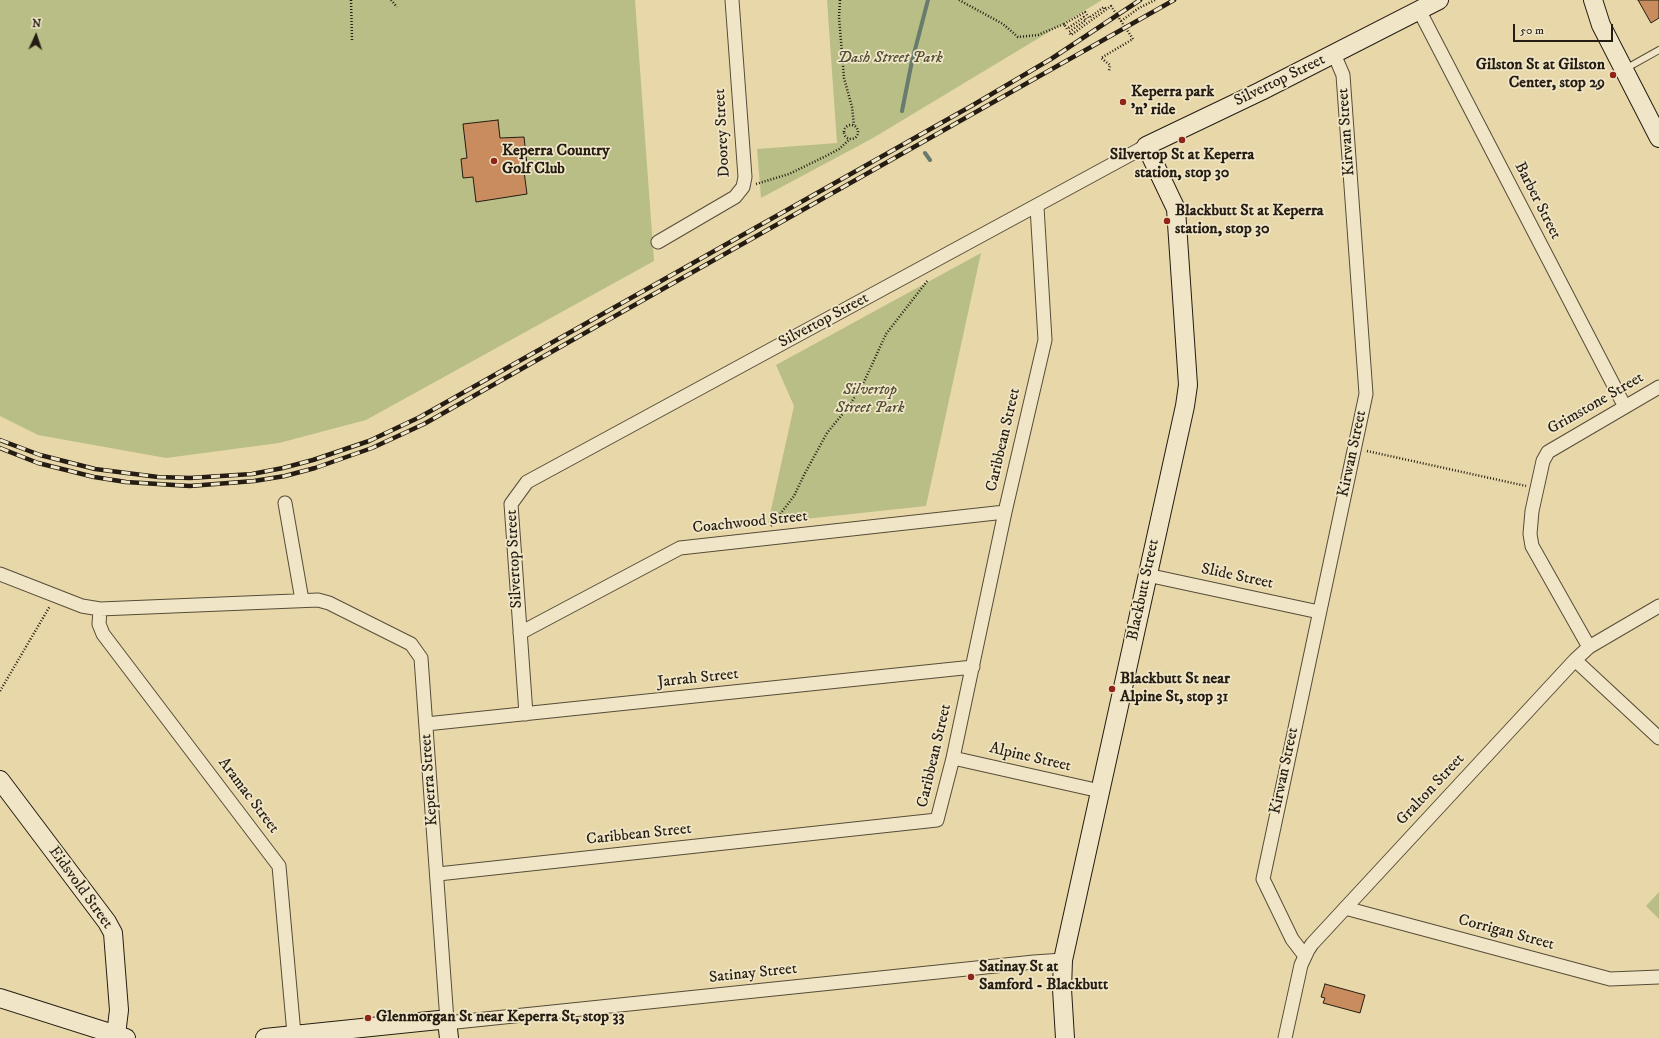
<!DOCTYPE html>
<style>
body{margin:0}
#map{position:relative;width:1659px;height:1038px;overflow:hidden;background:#e8d8a9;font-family:"IM FELL DW Pica",serif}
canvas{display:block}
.north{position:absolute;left:16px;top:16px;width:40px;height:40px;-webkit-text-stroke:3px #f0e6c7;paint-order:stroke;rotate:3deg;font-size:11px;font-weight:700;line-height:16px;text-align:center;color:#251d13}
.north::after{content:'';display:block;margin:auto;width:14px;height:18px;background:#251d13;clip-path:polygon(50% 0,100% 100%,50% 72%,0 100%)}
.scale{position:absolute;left:1513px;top:24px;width:100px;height:18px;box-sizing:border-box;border:2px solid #251d13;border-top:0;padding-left:5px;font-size:12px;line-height:14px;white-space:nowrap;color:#251d13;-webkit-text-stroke:3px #f0e6c7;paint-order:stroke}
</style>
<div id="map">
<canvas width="1659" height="1038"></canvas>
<div class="north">N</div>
<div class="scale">50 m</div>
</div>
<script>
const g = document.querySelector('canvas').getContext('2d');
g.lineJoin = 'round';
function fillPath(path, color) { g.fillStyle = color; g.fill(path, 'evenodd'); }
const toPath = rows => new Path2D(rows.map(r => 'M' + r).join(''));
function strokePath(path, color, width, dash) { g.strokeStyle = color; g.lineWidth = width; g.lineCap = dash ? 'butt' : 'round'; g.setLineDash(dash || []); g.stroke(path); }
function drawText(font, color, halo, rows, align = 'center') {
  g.font = font + ' "IM FELL DW Pica",serif'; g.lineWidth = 3.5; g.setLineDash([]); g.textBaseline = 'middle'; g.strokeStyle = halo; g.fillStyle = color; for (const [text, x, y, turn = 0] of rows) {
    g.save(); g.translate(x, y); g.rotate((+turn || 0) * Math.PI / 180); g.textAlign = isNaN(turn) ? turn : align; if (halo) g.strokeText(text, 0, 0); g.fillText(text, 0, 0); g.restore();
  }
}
fillPath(toPath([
 [0,0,635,0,654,261,366,420,279,443,166,458,38,435,0,416],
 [827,0,1102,0,873,138,761,198,757,149,837,143],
 [981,253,926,506,768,523,794,406,776,365],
 [1659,892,1659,919,1646,906]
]), '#b8be86');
strokePath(toPath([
 [902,111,912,61,928,0],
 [925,153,930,160]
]), '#697b6e', 4);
const building = toPath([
 [1638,0,1659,0,1659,18,1651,23,1638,0],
 [498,120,500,138,524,137,527,164,523,164,527,194,476,202,473,177,463,178,461,159,467,158,463,124,498,120],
 [1325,984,1365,995,1360,1013,1323,1003,1325,998,1321,997,1325,984]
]);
fillPath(building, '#c98c5e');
strokePath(building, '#251d13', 1);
const lane = toPath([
 [1625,69,1659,50]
]);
const street = toPath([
 [1419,10,1625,407],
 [658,242,735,197,743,187,745,177,732,0],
 [285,503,302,600],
 [0,574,82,606,100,609,318,600,329,603,411,644,421,658,447,1021,456,1022,1034,962,1063,960],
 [1147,575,1319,612],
 [100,609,99,624,103,634,279,866,294,1034],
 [520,633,680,548,1005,512],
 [1589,647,1532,546,1530,534,1532,511,1543,461,1548,452,1659,387],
 [1575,660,1659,738],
 [526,714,511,504,527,482,1146,146],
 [426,724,973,667],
 [953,758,1100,791],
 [438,874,937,820,953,758,1005,512,1045,340,1037,207],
 [1345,908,1610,979,1659,977],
 [1305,956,1292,939,1263,879,1366,394,1343,75,1334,54],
 [1285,1038,1301,965,1308,950,1312,944,1575,660,1589,647,1659,606]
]);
const secondary = toPath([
 [1593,0,1601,25,1659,138],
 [0,780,107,922,113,933,119,1010,116,1035],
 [0,998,126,1038],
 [265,1038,439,1020,447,1021,449,1038],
 [1065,1038,1062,989,1063,960,1185,406,1188,385,1176,209,1146,146,1261,91,1439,0]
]);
strokePath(lane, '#564c38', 8);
strokePath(street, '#564c38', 15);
strokePath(secondary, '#251d13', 20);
strokePath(toPath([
 [351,0,352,40],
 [391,0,397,7],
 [840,0,839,17,844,78,852,107,854,125],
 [959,0,1003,24,1018,37,1038,35,1064,24,1067,29,1084,17,1086,20,1069,32,1071,35,1111,6,1133,39,1101,58,1110,65,1109,71],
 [1121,21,1139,8,1155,0],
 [1064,24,1085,12,1089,18,1104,7,1106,9],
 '844 132a7 7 0 1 1 14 0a7 7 0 1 1-14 0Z',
 [756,184,789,174,826,156,839,149,850,139],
 [1367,451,1526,486],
 [771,526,794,496,804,475,827,433,849,406,864,382,886,334,928,280],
 [0,691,50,606]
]), '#251d13', 2.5, [1, 2]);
strokePath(lane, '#f0e6c7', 6);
strokePath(street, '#f0e6c7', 13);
strokePath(secondary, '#f0e6c7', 18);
const rail = toPath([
 [0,440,40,455,95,469,158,477,190,478,252,474,283,468,313,460,369,441,420,417,973,105,1051,59,1140,0],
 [0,448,38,463,94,477,126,482,190,486,254,481,285,476,315,468,372,448,424,424,1174,0]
]);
strokePath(rail, '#251d13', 4.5);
strokePath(rail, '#f0e6c7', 3, [9]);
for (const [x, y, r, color] of [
 [1613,75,4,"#8f2418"],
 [1123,102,4,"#8f2418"],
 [1182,140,4,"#8f2418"],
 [494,161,4,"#8f2418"],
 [1167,221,4,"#8f2418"],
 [1112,689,4,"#8f2418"],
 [971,977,4,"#8f2418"],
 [368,1018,4,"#8f2418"]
]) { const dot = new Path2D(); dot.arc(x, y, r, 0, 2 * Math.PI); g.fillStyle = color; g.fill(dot); strokePath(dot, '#f0e6c7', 1.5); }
drawText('italic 16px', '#514d36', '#f0e6c7', [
 ["Dash Street Park",890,59],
 ["Silvertop",870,391],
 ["Street Park",870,409]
]);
drawText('bold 16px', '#251d13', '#f0e6c7', [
 ["Gilston St at Gilston",1605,66,"right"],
 ["Center, stop 29",1605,84,"right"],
 ["Keperra park",1131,93],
 ["'n' ride",1131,111],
 ["Keperra Country",502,152],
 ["Golf Club",502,170],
 ["Silvertop St at Keperra",1182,156,"center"],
 ["station, stop 30",1182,174,"center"],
 ["Blackbutt St at Keperra",1175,212],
 ["station, stop 30",1175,230],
 ["Blackbutt St near",1120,680],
 ["Alpine St, stop 31",1120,698],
 ["Satinay St at",979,968],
 ["Samford - Blackbutt",979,986],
 ["Glenmorgan St near Keperra St, stop 33",376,1018]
], 'left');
drawText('16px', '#251d13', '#f0e6c7', [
 ["Silvertop Street",1280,81,-26],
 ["Kirwan Street",1347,132,-94],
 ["Doorey Street",723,133,-93],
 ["Barber Street",1537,201,63],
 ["Silvertop Street",824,321,-28],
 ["Grimstone Street",1596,404,-30],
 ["Caribbean Street",1004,440,-77],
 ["Kirwan Street",1353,454,-78],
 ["Coachwood Street",750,523,-6],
 ["Silvertop Street",515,559,-93],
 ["Slide Street",1237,577,12],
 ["Blackbutt Street",1144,590,-78],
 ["Jarrah Street",698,679,-6],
 ["Caribbean Street",935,756,-77],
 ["Alpine Street",1030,758,13],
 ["Kirwan Street",1285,771,-78],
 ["Keperra Street",430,780,-94],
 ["Gralton Street",1431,790,-47],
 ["Aramac Street",248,796,53],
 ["Caribbean Street",639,835,-6],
 ["Eidsvold Street",80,888,54],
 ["Corrigan Street",1506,933,15],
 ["Satinay Street",753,974,-6]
]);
</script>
